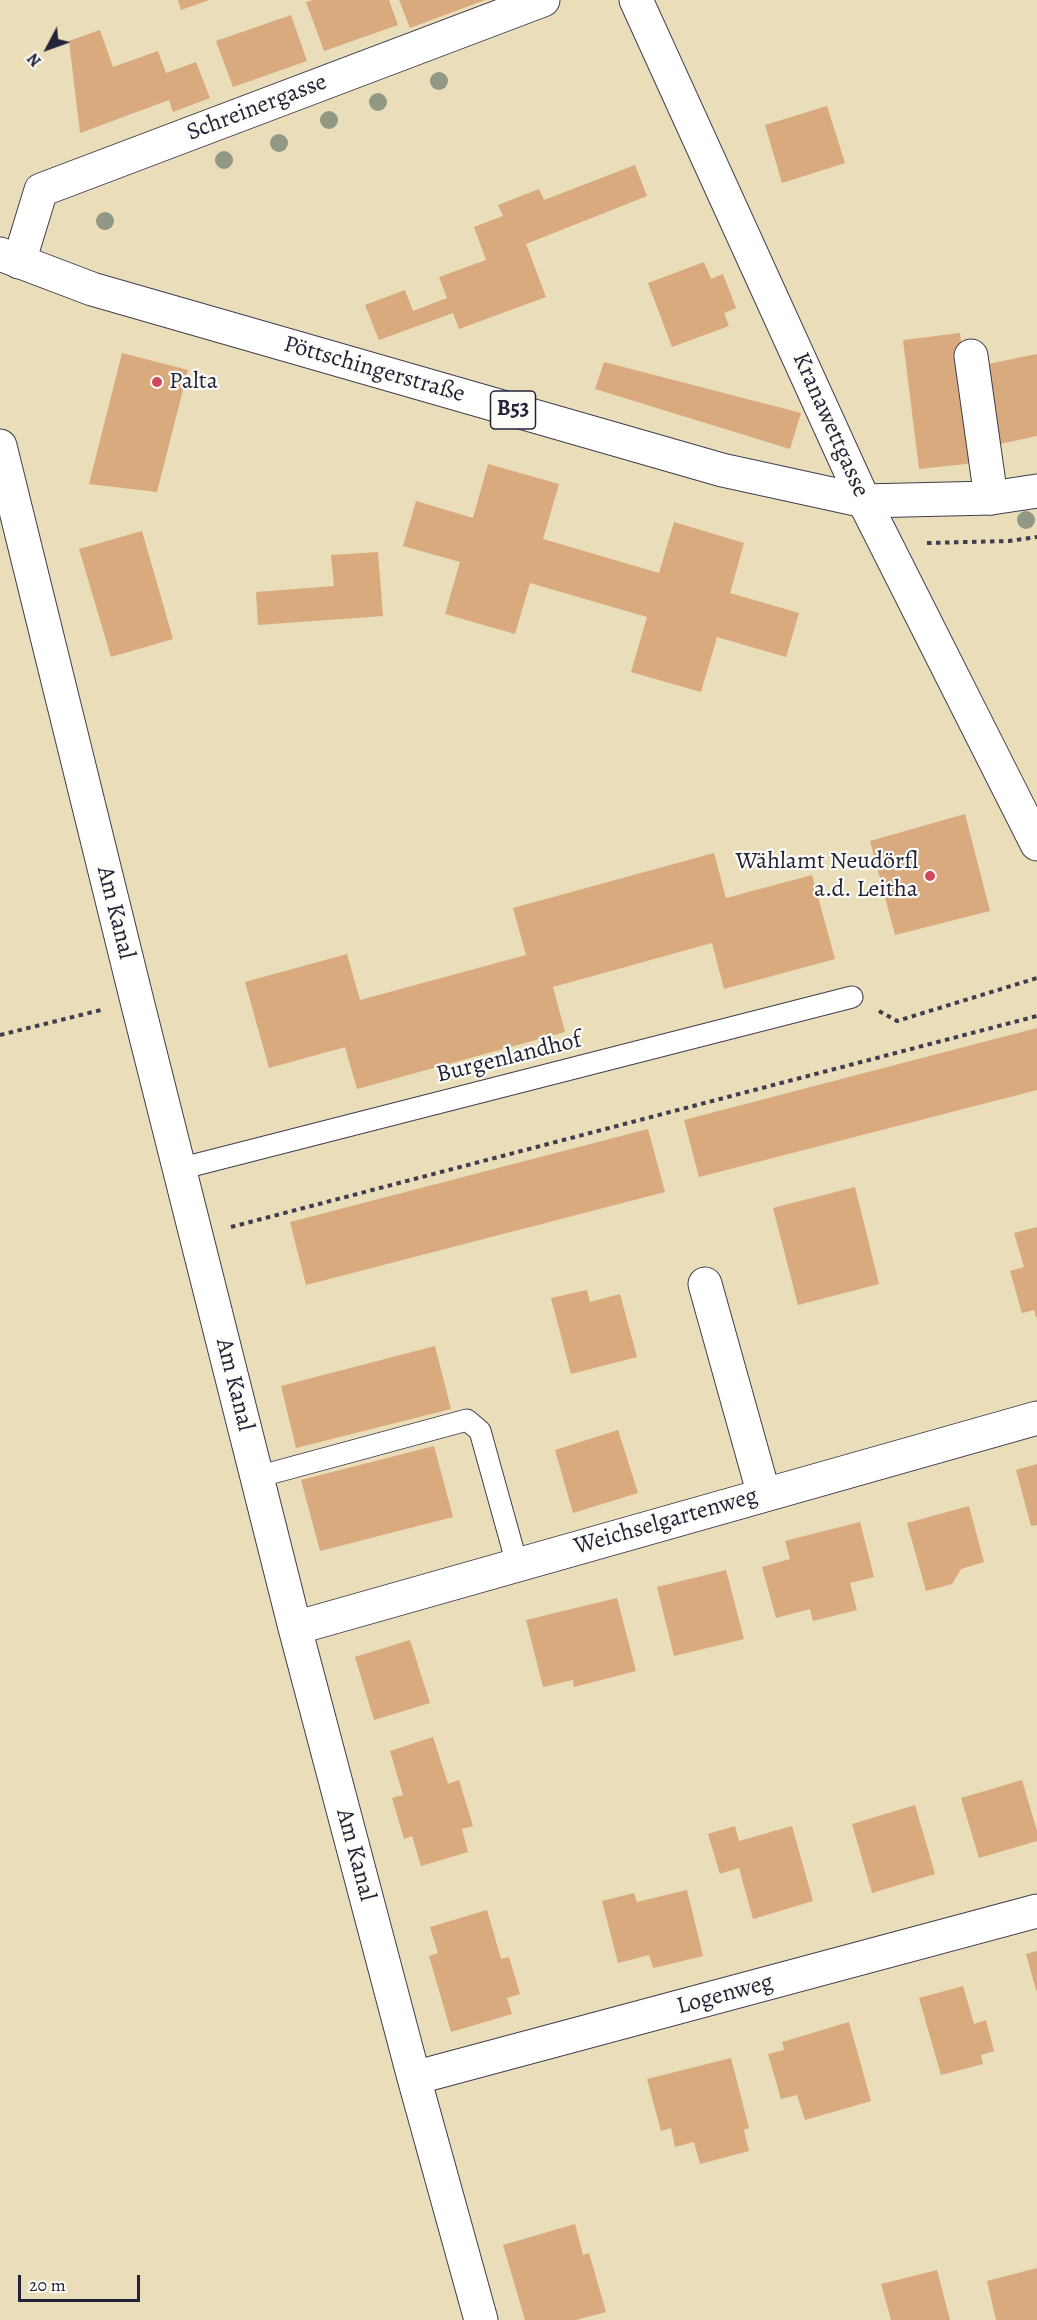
<!DOCTYPE html>
<meta charset="utf-8">
<style>
body{margin:0}
#map{position:relative;width:1037px;height:2320px;overflow:hidden;background:#eaddb9;font-family:Alegreya,serif}
canvas{display:block}
.north{position:absolute;left:18px;top:18px;width:60px;height:60px;-webkit-text-stroke:4px #fdfcf7;paint-order:stroke;rotate:229deg;font-size:16px;font-weight:700;line-height:24px;text-align:center;color:#22223b}
.north::after{content:'';display:block;margin:auto;width:21px;height:27px;background:#22223b;clip-path:polygon(50% 0,100% 100%,50% 72%,0 100%)}
.scale{position:absolute;left:18px;top:2275px;width:122px;height:27px;box-sizing:border-box;border:3px solid #22223b;border-top:0;padding-left:8px;font-size:18px;line-height:21px;white-space:nowrap;color:#22223b;-webkit-text-stroke:4px #fdfcf7;paint-order:stroke}
</style>
<div id="map">
<canvas width="1037" height="2320"></canvas>
<div class="north">N</div>
<div class="scale">20 m</div>
</div>
<script>
const g = document.querySelector('canvas').getContext('2d');
g.lineJoin = 'round';
function fillPath(path, color) { g.fillStyle = color; g.fill(path, 'evenodd'); }
const toPath = rows => new Path2D(rows.map(r => 'M' + r).join(''));
function strokePath(path, color, width, dash) { g.strokeStyle = color; g.lineWidth = width; g.lineCap = dash ? 'butt' : 'round'; g.setLineDash(dash || []); g.stroke(path); }
function drawText(font, color, halo, rows, align = 'center') {
  g.font = font + ' Alegreya,serif'; g.lineWidth = 4.5; g.setLineDash([]); g.textBaseline = 'middle'; g.strokeStyle = halo; g.fillStyle = color; for (const [text, x, y, turn = 0] of rows) {
    g.save(); g.translate(x, y); g.rotate((+turn || 0) * Math.PI / 180); g.textAlign = isNaN(turn) ? turn : align; if (halo) g.strokeText(text, 0, 0); g.fillText(text, 0, 0); g.restore();
  }
}
fillPath(toPath([
 [178,0,209,0,181,10],
 [313,0,389,0,398,25,324,51,306,2],
 [399,0,485,0,410,28],
 [291,15,307,61,233,87,216,41],
 [100,30,113,67,158,51,166,73,196,62,210,98,173,112,169,100,80,133,69,41],
 [827,106,845,163,782,183,765,125],
 [635,165,647,196,526,244,546,297,459,329,453,313,379,340,365,305,405,290,413,311,447,298,439,277,486,260,474,227,503,216,498,205,539,189,544,200],
 [704,262,711,279,723,274,736,308,724,313,729,326,672,347,648,283],
 [960,333,975,463,919,469,903,340],
 [122,353,188,370,157,492,89,484],
 [1037,354,1037,436,995,445,978,366],
 [604,362,801,413,790,449,595,389],
 [488,464,559,484,543,539,659,573,674,522,744,543,730,593,799,613,786,657,717,637,701,692,631,672,647,617,530,583,515,634,445,614,460,562,403,546,416,501,473,518],
 [142,531,173,639,111,657,79,549],
 [378,552,383,616,258,625,256,592,334,586,331,555],
 [965,814,990,911,895,935,870,841],
 [714,853,726,898,812,875,835,959,724,989,712,943,553,987,565,1032,357,1089,345,1047,269,1068,245,982,347,954,360,1000,526,955,513,908],
 [1037,1028,1037,1090,699,1177,684,1120],
 [648,1129,665,1192,306,1285,290,1222],
 [855,1187,879,1284,798,1305,773,1208],
 [1037,1227,1037,1317,1036,1317,1034,1310,1022,1313,1010,1271,1024,1267,1014,1233],
 [587,1290,590,1302,620,1294,637,1357,571,1374,551,1298],
 [435,1346,451,1409,296,1448,281,1386],
 [618,1430,638,1493,573,1513,555,1450],
 [434,1446,453,1517,320,1551,301,1480],
 [1037,1464,1037,1525,1031,1526,1016,1470],
 [969,1506,984,1562,961,1569,952,1584,926,1591,907,1523],
 [860,1522,874,1577,850,1583,857,1610,813,1621,810,1609,776,1618,762,1567,790,1559,785,1541],
 [726,1570,744,1639,674,1656,657,1587],
 [617,1598,636,1671,574,1687,573,1680,543,1687,526,1620],
 [410,1640,430,1703,374,1720,355,1657],
 [433,1737,448,1784,459,1780,473,1826,462,1829,468,1852,421,1866,412,1836,404,1839,392,1798,403,1795,390,1751],
 [1022,1780,1037,1831,1037,1841,979,1858,961,1798],
 [915,1805,935,1874,872,1893,852,1824],
 [735,1826,739,1841,792,1826,813,1901,753,1919,739,1868,720,1874,708,1834],
 [687,1890,703,1956,653,1968,649,1955,618,1963,602,1901,634,1893,637,1902],
 [487,1910,501,1959,509,1957,520,1994,507,1998,512,2014,451,2032,429,1956,438,1953,430,1927],
 [1037,1951,1037,1990,1036,1990,1026,1954],
 [963,1986,974,2024,986,2020,994,2051,981,2055,983,2064,941,2075,919,1998],
 [849,2022,871,2101,805,2120,797,2095,781,2099,768,2054,784,2050,782,2042],
 [731,2058,749,2128,744,2130,749,2151,700,2164,694,2142,675,2147,671,2128,661,2131,647,2079],
 [575,2224,583,2255,589,2253,606,2312,576,2320,525,2320,503,2245],
 [1037,2268,1037,2320,996,2320,987,2281],
 [937,2270,950,2320,891,2320,881,2284]
]), '#d8aa7d');
const service = toPath([
 [179,1169,852,997],
 [257,1477,467,1420,480,1431,517,1564]
]);
const minor = toPath([
 [636,0,864,501,1037,844],
 [19,262,41,190,543,0],
 [971,356,991,498],
 [0,446,137,1001,295,1628,414,2078,481,2320],
 [705,1284,764,1495],
 [295,1628,1037,1418],
 [414,2078,1037,1911]
]);
const primary = toPath([
 [0,254,92,289,722,470,864,501,991,498,1037,491]
]);
strokePath(service, '#403e4e', 23);
strokePath(minor, '#403e4e', 35);
strokePath(primary, '#403e4e', 35);
strokePath(toPath([
 [927,543,1009,541,1037,537],
 [879,1011,897,1021,1037,978],
 [0,1035,101,1010],
 [231,1227,1037,1016]
]), '#403e4e', 4, [4.5, 4.5]);
strokePath(service, '#fff', 21);
strokePath(minor, '#fff', 33);
strokePath(primary, '#fff', 33);
g.fillStyle = '#919883';
for (const [x, y] of [
 [439,81],
 [378,102],
 [329,120],
 [279,143],
 [224,160],
 [105,221],
 [1026,520]
]) { g.beginPath(); g.arc(x, y, 9, 0, 2 * Math.PI); g.fill(); }
for (const [x, y, r, color] of [
 [157,382,6,"#d1495b"],
 [930,876,6,"#d1495b"]
]) { const dot = new Path2D(); dot.arc(x, y, r, 0, 2 * Math.PI); g.fillStyle = color; g.fill(dot); strokePath(dot, '#fdfcf7', 2); }
for (const [x, y, w] of [
 [513,410,45]
]) { const box = new Path2D(); box.roundRect(x - w / 2, y - 19, w, 38, 4.5); g.fillStyle = '#fdfcf7'; g.fill(box); strokePath(box, '#22223b', 1.5); }
drawText('bold 22px', '#22223b', null, [
 ["B53",513,410]
]);
drawText('24px', '#22223b', '#fdfcf7', [
 ["Schreinergasse",257,108,-21],
 ["Pöttschingerstraße",374,370,16],
 ["Kranawettgasse",830,425,66],
 ["Am Kanal",115,913,76],
 ["Burgenlandhof",509,1058,-14],
 ["Am Kanal",234,1385,76],
 ["Weichselgartenweg",666,1522,-16],
 ["Am Kanal",355,1855,75],
 ["Logenweg",725,1995,-15]
]);
drawText('24px', '#22223b', '#fdfcf7', [
 ["Palta",169,382],
 ["Wählamt Neudörfl",918,862,"right"],
 ["a.d. Leitha",918,890,"right"]
], 'left');
</script>
